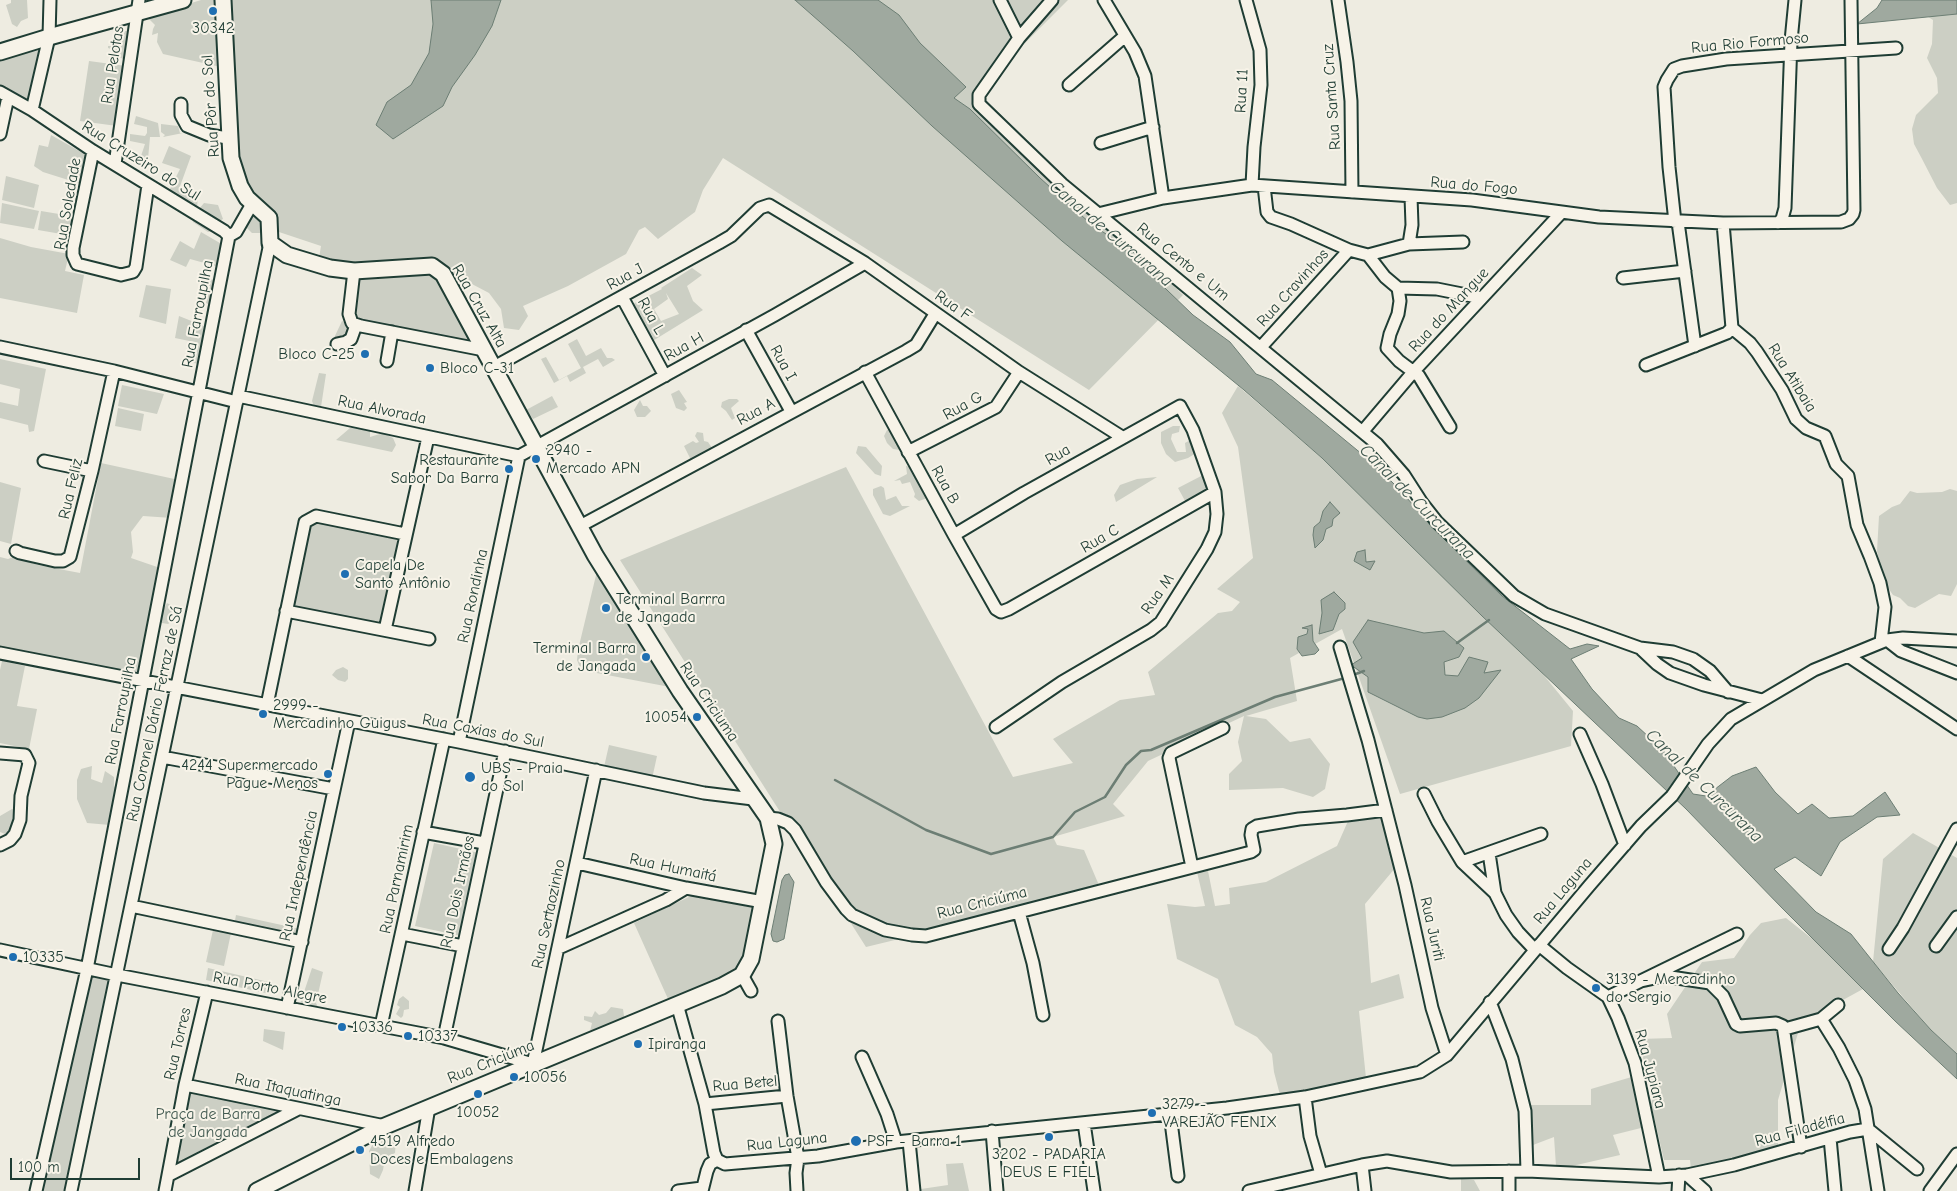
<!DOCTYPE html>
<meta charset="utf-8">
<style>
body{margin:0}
#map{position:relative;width:1957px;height:1191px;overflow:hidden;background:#eeece1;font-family:"Comic Neue",sans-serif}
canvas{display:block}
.scale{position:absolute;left:10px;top:1158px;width:130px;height:22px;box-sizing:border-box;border:2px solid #1f3d34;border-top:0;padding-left:6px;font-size:15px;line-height:18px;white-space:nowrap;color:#1f3d34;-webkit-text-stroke:4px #f7f3e8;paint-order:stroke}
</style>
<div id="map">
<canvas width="1957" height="1191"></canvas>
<div class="scale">100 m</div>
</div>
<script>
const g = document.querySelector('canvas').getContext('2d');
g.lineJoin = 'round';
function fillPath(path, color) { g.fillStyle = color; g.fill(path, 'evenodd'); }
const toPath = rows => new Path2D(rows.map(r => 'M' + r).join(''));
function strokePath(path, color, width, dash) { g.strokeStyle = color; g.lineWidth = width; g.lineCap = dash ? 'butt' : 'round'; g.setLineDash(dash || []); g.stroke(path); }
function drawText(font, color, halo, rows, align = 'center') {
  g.font = font + ' "Comic Neue",sans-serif'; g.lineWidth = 4; g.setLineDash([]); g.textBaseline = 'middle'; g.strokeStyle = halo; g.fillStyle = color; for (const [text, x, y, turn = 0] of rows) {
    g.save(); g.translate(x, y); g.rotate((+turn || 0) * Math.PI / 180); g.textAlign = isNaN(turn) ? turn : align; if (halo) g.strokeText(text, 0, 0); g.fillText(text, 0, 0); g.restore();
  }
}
fillPath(toPath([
 [11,0,27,0,28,18,21,21,17,27,12,24,6,5,11,3],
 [201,0,220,0,221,67,163,54,157,42,158,33,152,35,153,29,155,25,147,17],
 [226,0,1068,0,977,91,1183,295,1089,390,723,158,703,190,695,212,658,239,645,227,639,230,626,254,568,286,523,306,528,316,519,330,504,328,501,309,489,293,451,273,443,264,428,257,344,265,319,258,321,246,276,231,248,193,236,165],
 [1957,0,1957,203,1950,205,1937,188,1921,157,1914,144,1912,129,1916,115,1938,93,1937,78,1927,58,1932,44,1933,20,1922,13],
 [133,30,127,61,119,57,120,52,108,48,108,46,115,46,118,32],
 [41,50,31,106,0,88,0,59],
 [89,61,126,66,117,126,80,121],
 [136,116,158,123,160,137,150,137,148,159,141,156,145,144,130,141,130,134,145,136,147,133,147,127,134,124],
 [161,124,178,126,180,133,183,133,163,137,165,135,161,132],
 [51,135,88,156,81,184,43,172,34,166,39,145,48,147],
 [169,146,191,156,179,189,198,190,197,212,169,191,180,169,162,163],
 [6,176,39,185,34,208,2,200],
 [2,203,39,211,34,229,0,223],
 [204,203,218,205,223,219,211,226,213,231,208,232,193,222,192,217,204,212,199,209],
 [41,211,77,217,73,236,38,230],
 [254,214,260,214,265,231,262,233,252,233,247,228,247,224,251,215],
 [201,232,225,246,219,267,190,259,186,267,170,260,180,241,194,249],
 [0,238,31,247,69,254,65,271,84,275,77,313,0,298],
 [433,268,485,358,350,324,347,337,334,338,342,321,347,323,355,272],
 [692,268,702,275,687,286,693,301,703,310,651,342,629,306,662,289,661,288],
 [666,293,679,314,661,321,654,309,668,299],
 [207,279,218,280,209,366,189,362,194,342,175,338,179,316,204,326,208,304,206,303,210,286,207,283],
 [146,285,171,289,166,324,139,317],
 [577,339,586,356,601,348,607,358,612,358,615,360,603,367,598,359,583,367,586,373,570,382,567,376,554,383,541,359,546,357,559,380,581,368,568,344],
 [0,359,46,369,34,431,29,432,28,425,0,418,0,402,18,406,20,389,0,384],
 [319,373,326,374,321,407,314,406,312,401],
 [122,385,164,394,157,414,118,406],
 [1238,386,1322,458,1542,673,1573,711,1571,746,1400,794,1342,629,1290,658,1297,701,1246,716,1266,719,1290,742,1310,738,1330,764,1325,789,1313,797,1283,788,1229,790,1229,774,1242,761,1238,742,1244,716,1148,761,1113,804,1125,816,1053,837,1057,845,1084,850,1101,890,866,947,620,560,846,467,1013,777,1073,763,1053,739,1120,700,1155,695,1148,672,1218,613,1232,611,1240,602,1217,589,1253,558,1238,447,1222,413],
 [679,390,687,402,684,403,687,408,684,411,676,408,671,394],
 [552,396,558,407,533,419,526,410],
 [729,399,737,399,739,401,731,408,735,418,732,420,726,411,721,407,722,402],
 [640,400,643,406,647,406,651,411,645,417,637,417,634,410],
 [118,408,144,414,141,431,115,426],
 [1173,426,1180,426,1179,432,1172,434,1171,439,1177,452,1186,452,1185,443,1192,439,1196,453,1188,458,1175,462,1166,454,1161,443,1161,432],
 [350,428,370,429,370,437,383,433,393,438,396,445,392,452,336,440],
 [887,430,895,431,901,441,900,450,893,449,887,443,884,436],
 [697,432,703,433,704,441,708,442,714,451,699,460,691,460,684,446,693,441,696,443,699,442,695,436],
 [858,446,866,447,882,466,881,476,875,474,856,453],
 [101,463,179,480,172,518,143,516,131,532,133,552,131,558,163,569,141,678,0,647,0,557,8,559,13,557,38,565,80,573],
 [906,466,914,467,930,497,919,501,914,497,915,494,910,482,902,484,900,480,894,481,907,474],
 [1205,474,1211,498,1189,508,1178,488],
 [1157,477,1116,502,1114,495,1120,485,1137,479],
 [0,482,21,488,11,544,0,541],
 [881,486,884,488,886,500,896,496,902,506,910,506,890,516,883,514,873,495,873,489],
 [1950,489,1957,491,1957,584,1951,596,1939,594,1915,608,1908,606,1900,598,1893,595,1884,582,1877,551,1879,516,1892,507,1900,504,1910,491,1917,493,1942,492],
 [308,518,405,534,385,630,286,611],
 [598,567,675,688,581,670,577,660,578,650],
 [167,603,178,609,180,616,168,624,162,623,162,612],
 [2,661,25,666,17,706,37,709,29,749,0,743,0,670],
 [343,667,348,670,348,679,345,682,338,680,332,675,336,670],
 [609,745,657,756,652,779,604,767],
 [92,766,91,779,102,783,105,771,114,777,114,786,125,799,110,825,87,823,77,799,77,780,81,769],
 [12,809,24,813,13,837,0,832,0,816],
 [1383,815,1396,867,1365,904,1371,983,1399,974,1404,998,1359,1011,1366,1078,1280,1095,1274,1072,1272,1054,1257,1037,1235,1025,1218,979,1177,959,1167,904,1195,907,1205,906,1197,872,1208,871,1215,906,1230,904,1229,888,1266,882,1337,846,1348,821],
 [1913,833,1957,858,1957,1054,1931,1030,1873,962,1883,859],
 [434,843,479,853,461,936,415,926],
 [693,895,764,910,748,974,673,1010,634,923],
 [236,915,300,929,296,944,233,931],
 [1786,918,1815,941,1863,989,1801,1023,1778,1100,1778,1149,1691,1170,1690,1160,1664,1160,1651,1104,1653,1097,1651,1086,1646,1075,1640,1039,1672,1038,1667,1014,1702,962,1734,958,1750,935,1761,923],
 [213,930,231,933,224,966,206,962],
 [208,968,273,983,270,994,206,980],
 [312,968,323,972,316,1003,319,1009,299,1007],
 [82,972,118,980,72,1191,38,1191],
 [403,996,409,1001,409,1009,404,1010,403,1016,401,1018,396,1014,400,1007,397,1005,399,999],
 [611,1007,623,1009,625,1023,610,1030,605,1025,590,1031,592,1023,584,1020,584,1016,592,1017,595,1011,599,1015,606,1013],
 [264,1029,285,1032,283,1050,263,1041],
 [1635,1076,1645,1127,1613,1135,1620,1155,1572,1166,1556,1166,1554,1137,1533,1145,1528,1105,1591,1105,1591,1089],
 [185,1088,292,1112,168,1175],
 [396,1139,395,1153,385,1158,383,1170,379,1179,370,1174,369,1151,374,1142],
 [963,1163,969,1191,921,1191,921,1189,948,1185,946,1164],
 [1461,1179,1474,1180,1480,1191,1461,1191]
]), '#cccfc4');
const water = toPath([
 [431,0,501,0,492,26,475,55,452,87,443,106,393,139,376,125,387,102,411,85,429,53,433,24,431,0],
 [795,0,878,0,899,15,920,43,966,87,954,98,970,109,1040,178,1091,224,1115,240,1193,315,1230,342,1256,374,1272,380,1374,464,1398,488,1440,535,1502,596,1570,649,1587,644,1599,646,1571,659,1592,689,1619,718,1637,726,1663,750,1693,794,1706,796,1732,776,1756,767,1775,792,1798,814,1812,804,1829,818,1853,816,1885,792,1900,815,1877,817,1840,842,1821,876,1795,857,1774,869,1816,912,1851,934,1898,993,1931,1030,1957,1054,1957,1079,1895,1021,1782,908,1686,809,1482,616,1322,458,1244,390,1062,241,932,126,853,51,795,0],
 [1882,0,1957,0,1957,14,1857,24,1877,8,1882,0],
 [1330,502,1340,513,1333,519,1332,526,1326,529,1323,540,1315,548,1313,535,1314,527,1320,522,1323,511,1330,502],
 [1365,550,1366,562,1375,561,1370,570,1354,561,1357,552,1365,550],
 [1334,592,1345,603,1345,609,1339,614,1333,630,1319,634,1322,613,1321,600,1334,592],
 [1368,620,1424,633,1444,631,1464,648,1459,657,1444,662,1445,675,1458,676,1469,657,1488,662,1484,673,1501,670,1479,698,1465,708,1442,717,1427,719,1418,717,1368,692,1368,677,1351,665,1362,658,1353,642,1368,620],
 [1312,625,1313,641,1319,650,1315,654,1302,656,1297,649,1298,637,1307,634,1308,629,1302,628,1312,625],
 [789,874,794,882,784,939,777,942,773,941,771,934,782,880,785,875,789,874]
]);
fillPath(water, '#9fa99f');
strokePath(water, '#6c7e74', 1);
strokePath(toPath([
 [1457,643,1489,620],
 [1353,675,1364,671],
 [835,780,926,830,991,854,1053,837,1075,812,1105,797,1126,765,1141,751,1151,750,1275,697,1345,678]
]), '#6c7e74', 2.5);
const minor = toPath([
 [1000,0,1019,38],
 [1052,0,1019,38,979,95,979,104,1062,184,1377,444,1404,475,1422,503,1437,522,1514,596,1545,614,1640,648,1657,664,1670,673,1704,685,1762,700],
 [1104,0,1135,52,1145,76,1163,198],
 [1246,0,1260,50,1261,85,1254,147,1252,185],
 [1338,0,1347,62,1351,101,1352,192],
 [1069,85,1125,36],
 [0,92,32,110,93,151,224,231,229,236,236,232,252,204],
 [181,104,181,115,187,126,209,135,228,138],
 [32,110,49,37,50,0],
 [0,134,8,97],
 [1101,143,1153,127],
 [93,151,73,248,73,255,77,264,121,275,133,272,136,267,148,185],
 [115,164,139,0],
 [1264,186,1267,212,1271,217,1291,224,1349,250,1368,255,1385,277,1398,288,1437,289,1482,298],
 [1098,214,1163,198,1252,185,1472,200,1599,217,1723,223,1841,222,1849,219,1853,214,1854,210,1851,0],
 [1675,222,1669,167,1664,87,1667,80,1674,69,1682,66,1726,59,1896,48],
 [1678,222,1695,346],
 [1723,223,1732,328],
 [1778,223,1782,219,1785,208,1791,41,1795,0],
 [1409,244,1463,242],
 [1368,255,1409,244,1412,225,1411,197],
 [354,271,349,314,352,323,361,326,484,350],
 [1623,278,1685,271],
 [1398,288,1400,301,1398,314,1390,334,1387,348,1399,361,1419,376,1450,427],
 [622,297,665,376],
 [1732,328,1750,343,1757,352,1782,390,1796,419,1806,428,1825,436,1836,464,1848,476,1857,525,1870,556,1880,583,1885,607,1881,642],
 [746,330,791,411],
 [337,344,346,342,351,339,356,325],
 [0,347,114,371,237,402],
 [1261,347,1349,250],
 [387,361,392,332],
 [1646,365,1727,333,1732,328],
 [494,367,719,243,731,236,760,208,769,205,865,263,1019,372,1122,437],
 [865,372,954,535,996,609,1001,612,1009,609,1215,492],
 [238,396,519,456],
 [1363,431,1414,371,1561,213],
 [908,452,996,407,1019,372],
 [519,456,775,315,865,263],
 [44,461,92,471],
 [580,526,906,351,916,345,935,314],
 [954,535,1024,493,1180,406,1193,430,1215,492,1217,514,1215,532,1207,549,1161,622,1151,630,1062,682,996,727],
 [16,551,20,553,55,561,63,561,70,557,92,471,114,371],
 [286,611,429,639],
 [385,630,428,437],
 [1887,640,1901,651,1957,673],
 [1340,647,1368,740,1405,885,1432,1008,1447,1055],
 [1640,648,1673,652,1693,659,1710,671,1728,692],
 [0,653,459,742,704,793,753,799],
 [1848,656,1957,729],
 [267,705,305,522,316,516,405,534],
 [1580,734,1602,784,1625,845],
 [459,742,519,456],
 [0,753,25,755,29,763,21,796,20,820,15,834,10,840,0,845],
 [162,757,334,789],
 [1424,794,1438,822,1462,862,1495,893,1506,915,1518,932,1535,950],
 [768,818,778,819,788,823,795,830,826,882,846,909,852,915,885,930,912,935,926,936,1251,852,1254,850,1251,835,1252,829,1257,826,1299,819,1347,815,1386,810],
 [423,832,484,843],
 [1489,853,1495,893],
 [1462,862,1541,834],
 [577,863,686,888,763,902],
 [1192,867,1169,758,1171,753,1223,728],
 [131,906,302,942],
 [1019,912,1033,963,1043,1015],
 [402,934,463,946],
 [1539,945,1567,968,1608,997,1618,1018,1635,1063,1659,1177],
 [1936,946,1957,917],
 [559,948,666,900,686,888],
 [1889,949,1903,928,1957,829],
 [0,950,117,975,444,1038,533,1064,596,770],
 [742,975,751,991],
 [1641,981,1664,976,1710,983,1723,996,1736,1024,1740,1026,1776,1023,1783,1026,1801,1147],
 [1608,997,1737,934],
 [1490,1002,1512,1059,1525,1111,1527,1171],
 [677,1004,705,1104,714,1153,717,1160,725,1164,818,1156,896,1142,1227,1108,1305,1097,1420,1072,1447,1055,1589,886,1641,826,1672,796,1708,744,1731,719,1814,670,1887,640,1903,638,1957,641],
 [287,1008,349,721],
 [1821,1019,1839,1048,1855,1080,1865,1109,1878,1191],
 [778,1021,787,1096,798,1158,796,1173,797,1191],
 [381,1026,444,739],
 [1785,1029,1821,1019,1838,1005],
 [444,1038,505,751],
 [862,1057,887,1114,896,1142],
 [185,1085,385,1126],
 [1305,1097,1310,1136,1321,1174],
 [705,1104,787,1096],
 [1170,1114,1178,1176],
 [1084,1123,1094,1191],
 [992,1131,997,1191],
 [1830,1138,1835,1191],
 [909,1141,914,1191],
 [1362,1165,1365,1191],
 [169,1175,298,1109],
 [1687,1175,1705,1191],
 [36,1191,87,969,229,236],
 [71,1191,270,243],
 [165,1191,185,1085,207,992],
 [415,1191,429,1107],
 [678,1191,702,1188],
 [702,1191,707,1171,710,1164,717,1160],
 [1249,1191,1362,1165,1387,1161,1451,1172,1527,1171,1659,1177,1687,1175,1734,1165,1850,1132,1868,1129,1917,1169],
 [1509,1191,1509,1171],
 [1678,1191,1679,1175],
 [1930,1191,1957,1154]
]);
const major = toPath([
 [223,0,231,158,240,186,247,198,269,218,270,243,287,255,330,268,354,271,432,266,443,274,595,555,680,691,768,818,774,844,751,959,742,975,722,986,385,1126,257,1191],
 [0,52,49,37,183,0]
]);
strokePath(minor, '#1f3d34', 15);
strokePath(major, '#1f3d34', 19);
strokePath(minor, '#f7f3e8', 11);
strokePath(major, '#f7f3e8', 15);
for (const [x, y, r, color] of [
 [213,11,5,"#1f6fb2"],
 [365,354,5,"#1f6fb2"],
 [430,368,5,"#1f6fb2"],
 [536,459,5,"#1f6fb2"],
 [509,469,5,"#1f6fb2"],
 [345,574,5,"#1f6fb2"],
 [606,608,5,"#1f6fb2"],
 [646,657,5,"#1f6fb2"],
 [263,714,5,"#1f6fb2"],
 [697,717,5,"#1f6fb2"],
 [328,774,5,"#1f6fb2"],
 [470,777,6,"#1f6fb2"],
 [13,957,5,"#1f6fb2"],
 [1596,988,5,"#1f6fb2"],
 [342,1027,5,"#1f6fb2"],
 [408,1036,5,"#1f6fb2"],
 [638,1044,5,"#1f6fb2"],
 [514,1077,5,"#1f6fb2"],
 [478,1094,5,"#1f6fb2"],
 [1152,1113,5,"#1f6fb2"],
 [1049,1137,5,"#1f6fb2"],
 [856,1141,6,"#1f6fb2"],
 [360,1150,5,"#1f6fb2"]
]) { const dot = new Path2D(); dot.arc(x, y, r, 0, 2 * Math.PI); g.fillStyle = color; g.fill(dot); strokePath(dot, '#f7f3e8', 2); }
drawText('16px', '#1f3d34', '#f7f3e8', [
 ["30342",213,28,"center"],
 ["Bloco C-25",355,354,"right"],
 ["Bloco C-31",440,368],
 ["2940 -",546,450],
 ["Mercado APN",546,468],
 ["Restaurante",499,460,"right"],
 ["Sabor Da Barra",499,478,"right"],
 ["Capela De",355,565],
 ["Santo Antônio",355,583],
 ["Terminal Barrra",616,599],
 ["de Jangada",616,617],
 ["Terminal Barra",636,648,"right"],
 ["de Jangada",636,666,"right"],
 ["2999 -",273,705],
 ["Mercadinho Guigus",273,723],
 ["10054",687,717,"right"],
 ["4244 Supermercado",318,765,"right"],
 ["Pague Menos",318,783,"right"],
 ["UBS - Praia",481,768],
 ["do Sol",481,786],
 ["10335",23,957],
 ["3139 - Mercadinho",1606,979],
 ["do Sergio",1606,997],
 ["10336",352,1027],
 ["10337",418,1036],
 ["Ipiranga",648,1044],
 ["10056",524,1077],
 ["3279 -",1162,1104],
 ["VAREJÃO FENIX",1162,1122],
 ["10052",478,1112,"center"],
 ["4519 Alfredo",370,1141],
 ["Doces e Embalagens",370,1159],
 ["PSF - Barra 1",867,1141],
 ["3202 - PADARIA",1049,1154,"center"],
 ["DEUS E FIEL",1049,1172,"center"]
], 'left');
drawText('16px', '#1f3d34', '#f7f3e8', [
 ["Rua Rio Formoso",1750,43,-5],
 ["Rua Pelotas",113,65,-81],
 ["Rua 11",1242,91,-87],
 ["Rua Santa Cruz",1332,97,-94],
 ["Rua Pôr do Sol",211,106,-94],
 ["Rua Cruzeiro do Sul",141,161,32],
 ["Rua do Fogo",1474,186,5],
 ["Rua Soledade",68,204,-80],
 ["Rua Cento e Um",1183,262,39],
 ["Rua J",625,277,-29],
 ["Rua Cravinhos",1293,288,-48],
 ["Rua Cruz Alta",479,306,60],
 ["Rua F",953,306,35],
 ["Rua do Mangue",1449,310,-47],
 ["Rua Farroupilha",198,314,-79],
 ["Rua L",651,316,61],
 ["Rua H",684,347,-29],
 ["Rua I",783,363,61],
 ["Rua Atibaia",1792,378,58],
 ["Rua G",963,406,-29],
 ["Rua Alvorada",382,410,12],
 ["Rua A",756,412,-28],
 ["Rua",1058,455,-30],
 ["Rua B",945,485,61],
 ["Rua Feliz",71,489,-77],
 ["Rua C",1100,539,-30],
 ["Rua M",1158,594,-55],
 ["Rua Rondinha",473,596,-78],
 ["Rua Criciuma",709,702,56],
 ["Rua Farroupilha",121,711,-79],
 ["Rua Coronel Dário Ferraz de Sá",155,714,-78],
 ["Rua Caxias do Sul",483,731,11],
 ["Rua Humaitá",673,868,12],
 ["Rua Independência",299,876,-78],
 ["Rua Parnamirim",397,879,-78],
 ["Rua Laguna",1563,891,-50],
 ["Rua Dois Irmãos",458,892,-78],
 ["Rua Criciúma",982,903,-14],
 ["Rua Sertaozinho",549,914,-78],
 ["Rua Juriti",1432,929,77],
 ["Rua Porto Alegre",270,988,11],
 ["Rua Torres",178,1044,-77],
 ["Rua Criciúma",491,1062,-22],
 ["Rua Jupiara",1650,1069,75],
 ["Rua Betel",745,1084,-5],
 ["Rua Itaquatinga",288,1090,12],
 ["Rua Filadélfia",1800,1130,-15],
 ["Rua Laguna",787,1142,-6]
]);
drawText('16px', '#425a51', '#f7f3e8', [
 ["Praça de Barra",208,1114],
 ["de Jangada",208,1132]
]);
drawText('italic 18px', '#3f584f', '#f7f3e8', [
 ["Canal de Curcurana",1111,234,40],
 ["Canal de Curcurana",1417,502,45],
 ["Canal de Curcurana",1704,786,44]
]);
</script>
